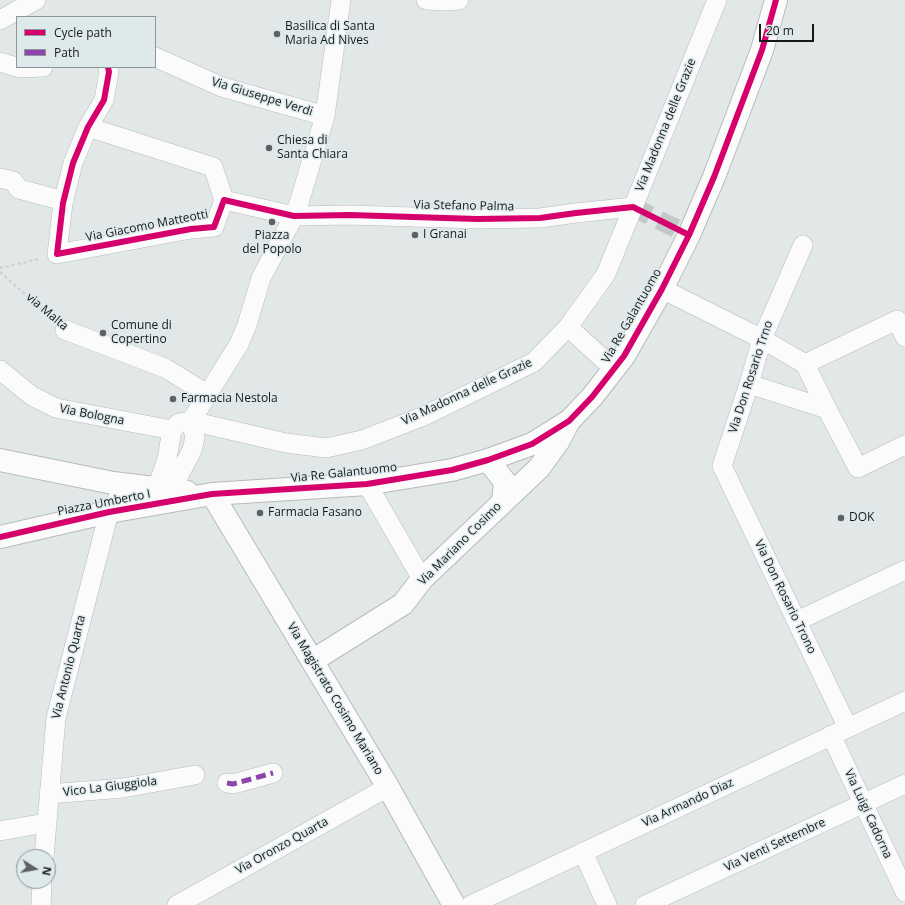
<!DOCTYPE html>
<style>
body{margin:0}
#map{position:relative;width:905px;height:905px;overflow:hidden;background:#e2e7e8;font-family:"Open Sans",sans-serif}
canvas{display:block}
.legend{position:absolute;left:16px;top:16px;width:140px;height:52px;box-sizing:border-box;background:#dee9ec;border:1px solid #8e9698;margin:0;padding:5px 7px;list-style:none;font-size:12px;color:#16191a}
.legend li{display:flex;align-items:center;gap:8px;height:20px}
.legend b{width:20px;border:1px solid #8e9698}
.north{position:absolute;left:16px;top:849px;width:40px;height:40px;box-sizing:border-box;background:#dee9ec;border:1px solid #8e9698;border-radius:50%;rotate:101deg;font-size:11px;font-weight:700;line-height:16px;text-align:center;color:#16191a}
.north::after{content:'';display:block;margin:auto;width:14px;height:18px;background:#5d6162;clip-path:polygon(50% 0,100% 100%,50% 72%,0 100%)}
.scale{position:absolute;left:759px;top:24px;width:55px;height:18px;box-sizing:border-box;border:2px solid #16191a;border-top:0;padding-left:5px;font-size:12px;line-height:14px;white-space:nowrap;color:#16191a;-webkit-text-stroke:3px #dee9ec;paint-order:stroke}
</style>
<div id="map">
<canvas width="905" height="905"></canvas>
<ul class="legend">
<li><b style="height:5px;background:#d6006c"></b>Cycle path</li>
<li><b style="height:5px;background:#8e44ad"></b>Path</li>
</ul>
<div class="north">N</div>
<div class="scale">20 m</div>
</div>
<script>
const g = document.querySelector('canvas').getContext('2d');
g.lineJoin = 'round';
const toPath = rows => new Path2D(rows.map(r => 'M' + r).join(''));
function strokePath(path, color, width, dash) { g.strokeStyle = color; g.lineWidth = width; g.lineCap = dash ? 'butt' : 'round'; g.setLineDash(dash || []); g.stroke(path); }
function drawText(font, color, halo, rows, align = 'center') {
  g.font = font + ' "Open Sans",sans-serif'; g.lineWidth = 3; g.setLineDash([]); g.textBaseline = 'middle'; g.strokeStyle = halo; g.fillStyle = color; for (const [text, x, y, turn = 0] of rows) {
    g.save(); g.translate(x, y); g.rotate((+turn || 0) * Math.PI / 180); g.textAlign = isNaN(turn) ? turn : align; if (halo) g.strokeText(text, 0, 0); g.fillText(text, 0, 0); g.restore();
  }
}
strokePath(toPath([
 [633,207,689,235]
]), '#c3c8c9', 19, [19, 10]);
const street = toPath([
 [426,0,445,1,459,0],
 [0,20,36,0],
 [155,57,222,87,325,116],
 [0,62,20,68,43,67],
 [108,67,109,72,104,100,88,127,73,163,63,203,57,254,191,229,214,227,224,200,294,216,350,215,477,219,540,218,576,213,633,207],
 [88,127,213,167,224,200],
 [0,178,13,181,19,189,64,201],
 [803,245,762,339,749,384,722,466,848,728],
 [662,289,762,339,805,364],
 [568,327,615,370],
 [65,330,165,368,207,394],
 [905,337,897,320,805,364,827,409,858,468,905,445],
 [0,370,32,396,56,408,172,430],
 [749,384,827,409],
 [367,484,422,579],
 [157,488,167,459,172,430,179,423,191,421,286,443,326,448,362,440,424,416,534,362,568,327,606,274,717,0],
 [164,501,174,490,180,473,192,450,195,437,191,421,239,344,247,325,261,278,294,216,299,203,325,116,341,0],
 [797,621,905,570],
 [831,735,905,892],
 [227,783,233,784,273,773],
 [49,794,123,788,195,775],
 [0,831,46,823],
 [583,852,607,905],
 [44,857,56,718,109,512,126,485],
 [41,905,42,881],
 [177,905,388,787],
 [471,905,905,701],
 [645,905,905,784]
]);
const secondary = toPath([
 [0,460,113,483,187,492],
 [488,460,505,482,503,501],
 [212,494,388,787,454,905],
 [0,537,109,512,212,494,367,484,452,470,488,460,532,444,569,421,592,397,624,356,662,289,689,235,714,177,762,50,776,0],
 [312,661,403,604,422,579,539,468,558,442,567,425]
]);
strokePath(street, '#b7bbbc', 20);
strokePath(secondary, '#b7bbbc', 24);
strokePath(toPath([
 [0,268,39,259],
 [0,272,52,318]
]), '#ced0d1', 2.5, [3, 3]);
strokePath(street, '#fbfbfc', 19);
strokePath(secondary, '#fbfbfc', 22);
strokePath(toPath([
 [227,783,233,784,273,773]
]), '#8e44ad', 5, [10, 5]);
strokePath(toPath([
 [108,67,109,72,104,100,88,127,73,163,63,203,57,254,191,229,214,227,224,200,294,216,350,215,477,219,540,218,576,213,633,207,689,235],
 [0,537,109,512,212,494,367,484,452,470,488,460,532,444,569,421,592,397,624,356,662,289,689,235,714,177,762,50,776,0]
]), '#d6006c', 6);
for (const [x, y, r, color] of [
 [277,34,4,"#5d6162"],
 [269,148,4,"#5d6162"],
 [272,222,4,"#5d6162"],
 [415,235,4,"#5d6162"],
 [103,333,4,"#5d6162"],
 [173,399,4,"#5d6162"],
 [260,513,4,"#5d6162"],
 [841,518,4,"#5d6162"]
]) { const dot = new Path2D(); dot.arc(x, y, r, 0, 2 * Math.PI); g.fillStyle = color; g.fill(dot); strokePath(dot, '#dee9ec', 1.5); }
drawText('12px', '#16191a', '#dee9ec', [
 ["Basilica di Santa",285,27],
 ["Maria Ad Nives",285,41],
 ["Chiesa di",277,141],
 ["Santa Chiara",277,155],
 ["I Granai",423,235],
 ["Piazza",272,236,"center"],
 ["del Popolo",272,250,"center"],
 ["Comune di",111,326],
 ["Copertino",111,340],
 ["Farmacia Nestola",181,399],
 ["Farmacia Fasano",268,513],
 ["DOK",849,518]
], 'left');
drawText('12px', '#16191a', '#dee9ec', [
 ["Via Giuseppe Verdi",262,97,17],
 ["Via Madonna delle Grazie",666,125,-68],
 ["Via Stefano Palma",464,206,1],
 ["Via Giacomo Matteotti",147,226,-11],
 ["via Malta",47,312,40],
 ["Via Re Galantuomo",632,316,-60],
 ["Via Don Rosario Trno",751,377,-72],
 ["Via Madonna delle Grazie",467,392,-25],
 ["Via Bologna",92,415,11],
 ["Via Re Galantuomo",344,473,-6],
 ["Piazza Umberto I",104,503,-11],
 ["Via Mariano Cosimo",460,544,-45],
 ["Via Don Rosario Trono",785,597,64],
 ["Via Antonio Quarta",69,667,-76],
 ["Via Magistrato Cosimo Mariano",335,699,59],
 ["Vico La Giuggiola",110,787,-7],
 ["Via Armando Diaz",688,803,-25],
 ["Via Luigi Cadorna",868,814,65],
 ["Via Venti Settembre",775,845,-25],
 ["Via Oronzo Quarta",282,846,-29]
]);
</script>
